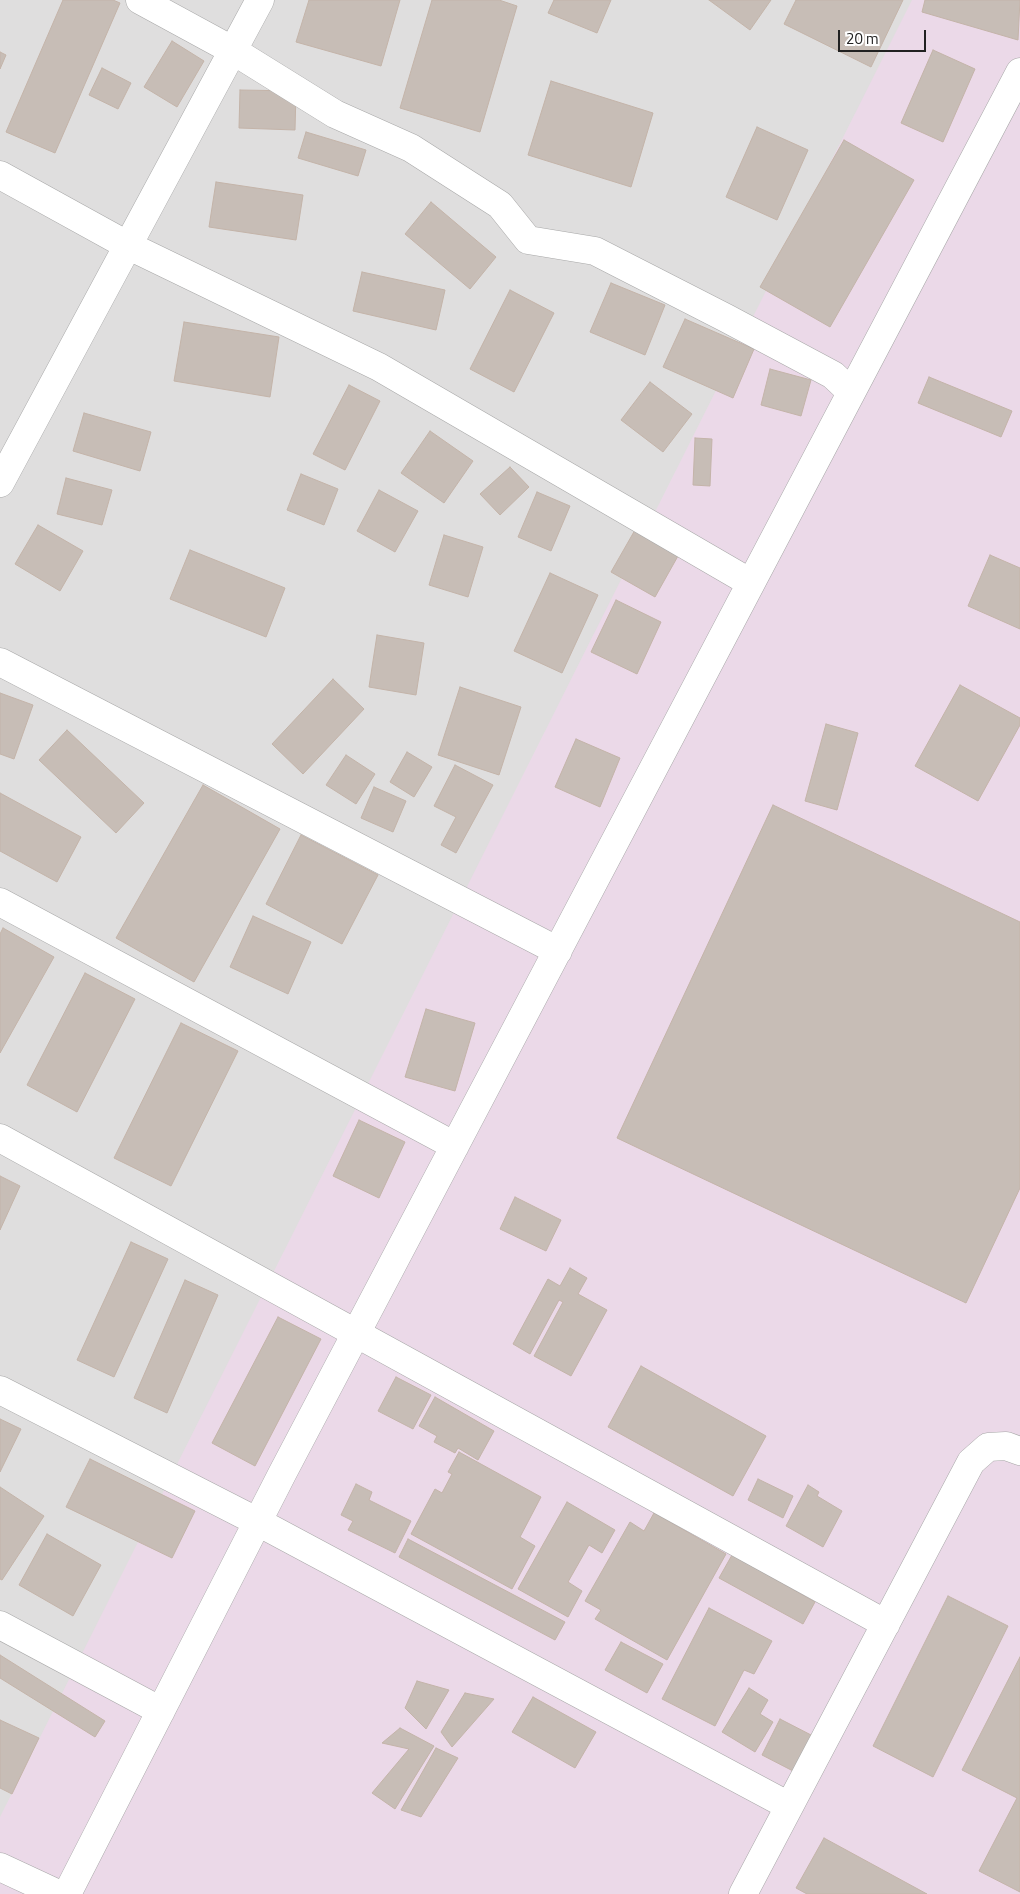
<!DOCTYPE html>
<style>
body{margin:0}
#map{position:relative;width:1020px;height:1894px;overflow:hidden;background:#f1eee7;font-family:"Titillium Web",sans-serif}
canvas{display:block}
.scale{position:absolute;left:838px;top:30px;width:88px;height:22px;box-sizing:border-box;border:2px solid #212121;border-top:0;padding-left:6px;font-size:15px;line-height:18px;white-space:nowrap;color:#212121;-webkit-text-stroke:4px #fff;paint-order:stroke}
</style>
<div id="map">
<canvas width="1020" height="1894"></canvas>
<div class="scale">20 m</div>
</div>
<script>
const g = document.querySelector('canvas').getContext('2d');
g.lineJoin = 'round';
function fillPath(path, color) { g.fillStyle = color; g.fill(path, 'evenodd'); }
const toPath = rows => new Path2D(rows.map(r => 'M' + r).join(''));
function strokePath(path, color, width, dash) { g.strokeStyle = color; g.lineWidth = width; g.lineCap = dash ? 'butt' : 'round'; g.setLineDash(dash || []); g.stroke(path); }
fillPath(toPath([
 [0,0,1020,0,1020,1894,0,1894]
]), '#dfdede');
fillPath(toPath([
 [912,0,1020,0,1020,1894,0,1894,0,1817]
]), '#ebd9e8');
const building = toPath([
 [63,0,113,0,120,3,55,153,6,132,63,0],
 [309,0,400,0,381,66,296,42,309,0],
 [432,0,499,0,517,6,480,132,400,108,432,0],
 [554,0,611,0,597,33,548,13,554,0],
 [709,0,771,0,750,30,709,0],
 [796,0,903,0,871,67,784,24,796,0],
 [925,0,1020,0,1018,40,922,12,925,0],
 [172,41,204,61,177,107,144,87,172,41],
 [933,50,975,69,943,142,901,123,933,50],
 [0,52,6,55,0,69,0,52],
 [102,68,131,83,118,109,89,95,102,68],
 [551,81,653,113,631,187,528,155,551,81],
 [240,90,296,91,295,130,239,128,240,90],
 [757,127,808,150,777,220,726,197,757,127],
 [306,132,366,150,358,176,298,158,306,132],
 [844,140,914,180,830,327,760,287,844,140],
 [216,182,303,195,296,240,209,227,216,182],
 [431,202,496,257,470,289,405,234,431,202],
 [362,272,445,290,436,330,353,311,362,272],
 [611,283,665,305,645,355,590,332,611,283],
 [510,290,554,313,514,392,470,369,510,290],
 [685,319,754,349,733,398,663,367,685,319],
 [184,322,279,337,270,397,174,381,184,322],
 [770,369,811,380,801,416,761,405,770,369],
 [929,377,1012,411,1001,437,918,403,929,377],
 [650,382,692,414,663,452,621,420,650,382],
 [349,385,380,401,345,470,313,454,349,385],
 [84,413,151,432,140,471,73,451,84,413],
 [430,431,473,461,444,503,401,473,430,431],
 [695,438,712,439,710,486,693,485,695,438],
 [510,467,529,487,500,515,480,494,510,467],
 [301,474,338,489,324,525,287,510,301,474],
 [66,478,112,490,102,525,57,514,66,478],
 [379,490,418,511,395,552,357,531,379,490],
 [537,492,570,506,551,551,518,537,537,492],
 [38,525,83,551,60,591,15,564,38,525],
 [635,530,678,556,655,597,611,572,635,530],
 [444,535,483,547,468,597,429,585,444,535],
 [190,550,285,588,266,637,170,599,190,550],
 [990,555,1020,568,1020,629,968,606,990,555],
 [550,573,598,595,562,673,514,651,550,573],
 [616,600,661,622,637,674,591,652,616,600],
 [377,635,424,643,416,695,369,687,377,635],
 [333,679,364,709,303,774,272,744,333,679],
 [960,685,1020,718,1020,725,978,801,915,766,960,685],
 [460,687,521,707,499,775,438,755,460,687],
 [0,693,33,705,14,759,0,754,0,693],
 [826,724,858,733,837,810,805,801,826,724],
 [67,730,144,803,116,833,39,760,67,730],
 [576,739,620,758,600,807,555,787,576,739],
 [407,752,432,767,414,797,390,782,407,752],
 [346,755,375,774,356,804,326,785,346,755],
 [455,765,493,785,456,853,441,845,456,817,434,806,455,765],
 [203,785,280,829,194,982,116,938,203,785],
 [374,787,406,801,393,832,361,818,374,787],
 [0,793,81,837,57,882,0,851,0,793],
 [773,805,1020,922,1020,1188,966,1303,617,1138,773,805],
 [301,835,378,875,342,944,266,904,301,835],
 [253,916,311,942,288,994,230,967,253,916],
 [3,928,54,957,0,1053,0,934,3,928],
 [85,973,135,999,77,1112,27,1085,85,973],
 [426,1009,475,1023,455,1091,405,1077,426,1009],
 [181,1023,238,1051,171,1186,114,1158,181,1023],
 [359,1120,405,1142,379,1198,333,1176,359,1120],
 [0,1176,20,1186,0,1230,0,1176],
 [515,1197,561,1220,546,1251,500,1229,515,1197],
 [131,1242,168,1259,114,1377,77,1360,131,1242],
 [570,1268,587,1278,578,1294,607,1310,571,1376,534,1356,563,1302,559,1300,530,1354,513,1344,548,1279,560,1286,570,1268],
 [185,1280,218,1295,167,1413,134,1398,185,1280],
 [278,1317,321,1339,255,1466,212,1443,278,1317],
 [641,1366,766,1436,733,1496,608,1427,641,1366],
 [396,1377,431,1395,413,1429,378,1411,396,1377],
 [435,1397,494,1431,478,1460,458,1448,455,1453,434,1442,437,1436,419,1426,435,1397],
 [0,1419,21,1429,0,1472,0,1419],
 [459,1452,541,1497,520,1537,535,1546,512,1589,411,1534,435,1489,442,1493,452,1474,448,1472,459,1452],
 [90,1459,195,1511,172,1558,66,1507,90,1459],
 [758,1479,793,1496,783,1518,748,1500,758,1479],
 [356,1484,372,1492,369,1500,411,1521,395,1553,348,1530,353,1521,341,1515,356,1484],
 [808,1485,819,1492,817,1496,842,1511,823,1547,786,1526,808,1485],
 [0,1487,44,1516,2,1580,0,1579,0,1487],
 [567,1502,615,1530,602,1553,589,1545,568,1582,582,1591,568,1617,518,1589,567,1502],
 [654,1513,726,1554,667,1660,595,1619,601,1610,585,1601,630,1522,644,1531,654,1513],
 [47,1534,101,1565,73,1616,19,1585,47,1534],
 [408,1539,565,1622,555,1640,399,1557,408,1539],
 [732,1555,815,1602,803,1624,719,1578,732,1555],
 [948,1596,1008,1626,933,1777,873,1746,948,1596],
 [709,1608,772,1641,754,1674,744,1670,715,1726,662,1699,709,1608],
 [621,1642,663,1664,647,1693,605,1670,621,1642],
 [0,1655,105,1721,95,1737,0,1678,0,1655],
 [1020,1657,1020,1892,979,1871,1017,1798,962,1770,1020,1657],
 [417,1681,449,1690,426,1729,405,1708,417,1681],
 [749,1688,768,1700,760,1714,773,1722,755,1752,722,1732,749,1688],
 [465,1693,494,1699,452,1747,441,1732,465,1693],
 [533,1697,596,1732,575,1768,512,1732,533,1697],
 [780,1719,813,1736,795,1772,762,1755,780,1719],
 [0,1720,39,1738,12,1794,0,1788,0,1720],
 [400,1728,434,1746,395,1809,372,1793,409,1749,382,1743,400,1728],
 [436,1748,458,1758,421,1817,401,1810,436,1748],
 [824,1838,927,1894,807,1894,796,1888,824,1838]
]);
fillPath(building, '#c7bdb6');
strokePath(building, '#c4b4a9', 1);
const minor = toPath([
 [140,0,232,50,335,114,411,148,500,205,528,240,595,251,726,318,833,375,851,392],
 [0,175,127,245,379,367,751,583],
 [0,483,260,0],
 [0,662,558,951],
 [0,902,455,1146],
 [0,1138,886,1624],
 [0,1390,258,1522,789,1806],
 [0,1625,161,1711],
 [0,1867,58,1894],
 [67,1894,282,1474,1020,72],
 [743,1894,971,1462,988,1447,1006,1446,1020,1451]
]);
strokePath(minor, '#a8a8a8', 29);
strokePath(minor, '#fff', 28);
</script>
